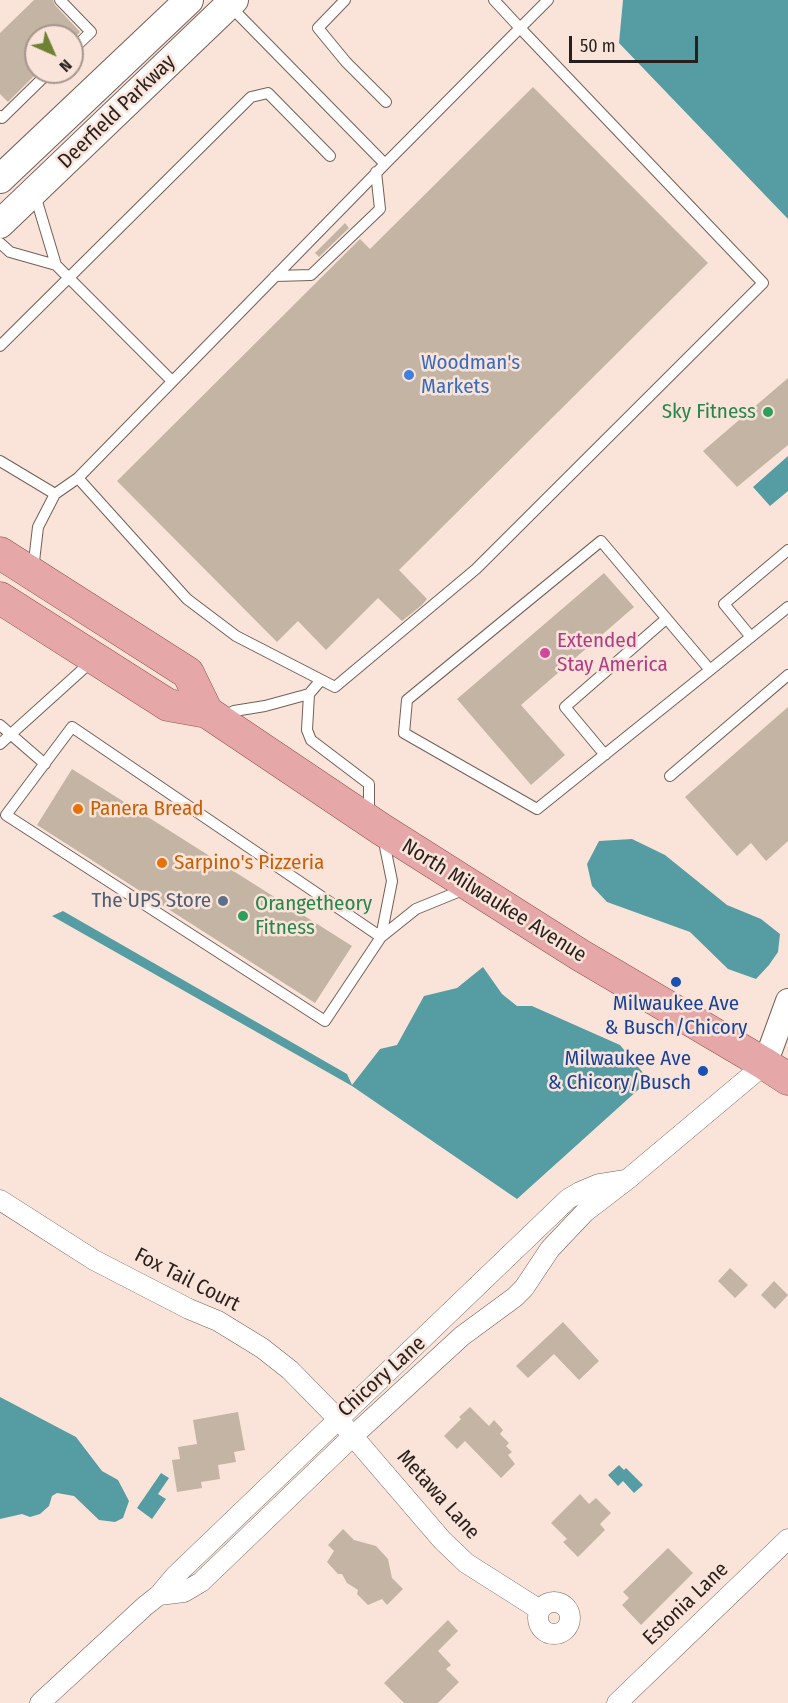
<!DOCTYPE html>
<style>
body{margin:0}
#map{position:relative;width:788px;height:1703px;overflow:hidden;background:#fae4da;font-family:"Fira Sans Condensed",sans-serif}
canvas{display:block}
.north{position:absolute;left:24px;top:24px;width:60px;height:60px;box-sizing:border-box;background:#fae4da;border:2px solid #a6958e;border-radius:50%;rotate:135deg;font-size:16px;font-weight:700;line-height:24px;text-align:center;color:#271f1c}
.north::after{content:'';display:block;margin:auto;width:21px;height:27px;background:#6d8233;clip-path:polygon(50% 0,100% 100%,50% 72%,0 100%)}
.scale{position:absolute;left:569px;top:36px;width:129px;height:27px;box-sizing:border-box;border:3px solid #271f1c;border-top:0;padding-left:8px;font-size:18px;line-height:21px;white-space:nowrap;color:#271f1c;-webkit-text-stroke:4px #fae4da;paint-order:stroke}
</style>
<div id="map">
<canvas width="788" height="1703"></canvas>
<div class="north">N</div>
<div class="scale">50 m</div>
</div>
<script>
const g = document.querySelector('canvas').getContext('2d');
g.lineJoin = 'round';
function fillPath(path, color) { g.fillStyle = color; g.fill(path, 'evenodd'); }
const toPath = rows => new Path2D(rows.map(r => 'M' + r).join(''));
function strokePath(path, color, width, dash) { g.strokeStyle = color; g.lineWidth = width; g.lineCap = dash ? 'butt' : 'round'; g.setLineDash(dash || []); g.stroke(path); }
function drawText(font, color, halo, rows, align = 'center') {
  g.font = font + ' "Fira Sans Condensed",sans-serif'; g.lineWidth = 5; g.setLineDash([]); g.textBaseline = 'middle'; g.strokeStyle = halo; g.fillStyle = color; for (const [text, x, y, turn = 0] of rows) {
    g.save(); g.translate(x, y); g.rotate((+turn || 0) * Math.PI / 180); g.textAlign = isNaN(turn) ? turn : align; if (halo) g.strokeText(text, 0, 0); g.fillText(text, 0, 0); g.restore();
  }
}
fillPath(toPath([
 [623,0,788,0,788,219,619,43],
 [788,456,788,491,770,506,753,487],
 [632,839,665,855,727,905,761,919,780,934,778,952,769,965,756,979,728,969,690,932,607,902,592,886,587,864,599,841],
 [63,911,347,1074,352,1085,380,1049,397,1045,424,996,457,988,483,967,502,994,517,1006,532,1006,620,1045,649,1080,517,1199,352,1086,52,916],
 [0,1397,76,1437,102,1471,118,1480,129,1501,123,1518,115,1522,99,1520,74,1496,57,1493,52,1496,49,1506,40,1514,30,1517,22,1514,0,1519],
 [619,1465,624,1470,626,1468,643,1485,634,1493,623,1481,618,1486,608,1475],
 [161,1473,169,1478,158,1494,166,1499,152,1519,137,1508]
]), '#569ca3');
fillPath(toPath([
 [34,0,53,0,55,5,80,32,76,36,36,36,36,74,8,102,0,94,0,33],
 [533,87,708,263,399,570,427,599,422,605,402,621,378,598,326,650,298,621,277,642,117,481,360,239,370,249],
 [345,223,349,228,319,257,315,253],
 [788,378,788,445,737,487,703,451],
 [604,573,634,607,521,705,565,755,531,785,457,699],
 [788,707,788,841,766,861,751,843,737,856,685,797],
 [72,769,352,946,315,1003,37,825],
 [730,1268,748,1285,735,1298,718,1281],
 [774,1281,788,1295,775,1309,761,1295],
 [563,1322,599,1361,579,1380,554,1354,528,1378,516,1366],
 [470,1407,489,1426,494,1420,503,1430,500,1434,509,1443,506,1446,512,1452,508,1455,515,1464,501,1478,465,1441,457,1449,444,1436,461,1419,459,1417],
 [238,1412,245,1450,234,1452,236,1462,218,1465,220,1479,201,1482,202,1488,177,1492,172,1460,180,1459,178,1447,197,1444,193,1420],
 [580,1494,589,1504,596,1498,611,1513,600,1524,605,1530,578,1557,563,1542,567,1539,551,1523],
 [343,1529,354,1540,376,1546,388,1559,392,1578,403,1589,387,1605,382,1599,368,1605,357,1594,358,1590,347,1583,342,1574,338,1574,327,1562,334,1551,328,1545],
 [668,1548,693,1573,641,1625,622,1605,629,1598,623,1592],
 [448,1620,458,1631,438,1651,451,1665,446,1669,459,1682,438,1703,404,1703,384,1683]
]), '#c3b4a4');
const service = toPath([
 [60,0,91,32,72,50],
 [345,0,318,28,346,62,386,102],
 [494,0,520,28,548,0],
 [229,5,385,164,520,28,763,283,476,569,335,687,236,636,187,599,78,478,385,164],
 [0,116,2,118,49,72],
 [35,195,56,265,172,381],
 [0,243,10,252,56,265],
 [275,276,311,275,380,209,376,172],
 [0,346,251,97,268,93,330,156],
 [0,461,55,494,78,478],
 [33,570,38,527,55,494],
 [751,637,724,604,788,550],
 [710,670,601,541,407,700,404,733,537,809,710,670,788,607],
 [309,694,307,730,311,740,369,784,369,815],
 [221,718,234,711,265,706,309,694,321,680],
 [0,725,45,764],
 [0,744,92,661],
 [605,755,565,707,666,619],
 [670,776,788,675],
 [381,937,72,727,6,815,325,1021,381,937,416,909,465,889],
 [381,937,392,881,383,837]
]);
const minor = toPath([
 [0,1200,94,1260,189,1309,218,1321,262,1348,290,1370,339,1420,442,1540,466,1563,540,1610],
 [159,1595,184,1592,201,1582,353,1436,462,1336,515,1297,524,1288,550,1249,585,1212,628,1179,765,1064],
 '538 1618a16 16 0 1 1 32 0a16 16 0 1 1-32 0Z',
 [40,1703,145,1606,159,1595,175,1576,568,1199,580,1192,599,1184,624,1180],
 [617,1703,788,1539]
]);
const tertiary = toPath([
 [765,1064,788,1001]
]);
const secondary = toPath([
 [0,179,189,0],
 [0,224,234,0]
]);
const primary = toPath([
 [0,553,188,673,207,712],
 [0,598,168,705,207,712,381,829,580,955,765,1064,788,1079]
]);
strokePath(service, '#736057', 12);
strokePath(minor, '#736057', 21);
strokePath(tertiary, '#736057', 26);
strokePath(secondary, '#736057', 30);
strokePath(primary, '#975150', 33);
strokePath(service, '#fff', 10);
strokePath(minor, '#fff', 20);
strokePath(tertiary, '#fff', 24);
strokePath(secondary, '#fff', 28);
strokePath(primary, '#e5a7a7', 32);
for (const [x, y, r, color] of [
 [409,375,6,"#3f7fe0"],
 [768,412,6,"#2e9e5b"],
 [545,653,6,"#d1479c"],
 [78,809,6,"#e8710a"],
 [162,863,6,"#e8710a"],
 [223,901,6,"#5c6f8a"],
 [243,916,6,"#2e9e5b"],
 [676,982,6,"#1a4fb4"],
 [703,1071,6,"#1a4fb4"]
]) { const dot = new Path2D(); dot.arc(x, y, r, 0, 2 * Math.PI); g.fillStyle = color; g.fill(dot); strokePath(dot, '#fae4da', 2); }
drawText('21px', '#271f1c', '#fae4da', [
 ["Deerfield Parkway",117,112,-44],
 ["North Milwaukee Avenue",494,901,32],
 ["Fox Tail Court",187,1280,27],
 ["Chicory Lane",382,1377,-42],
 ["Metawa Lane",438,1495,48],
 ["Estonia Lane",686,1604,-44]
]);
drawText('21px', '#366cbe', '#fae4da', [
 ["Woodman's",421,363],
 ["Markets",421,387]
], 'left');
drawText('21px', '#27864d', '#fae4da', [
 ["Sky Fitness",756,412],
 ["Orangetheory",255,904,"left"],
 ["Fitness",255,928,"left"]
], 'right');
drawText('21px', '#b23c85', '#fae4da', [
 ["Extended",557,641],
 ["Stay America",557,665]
], 'left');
drawText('21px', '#c56008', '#fae4da', [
 ["Panera Bread",90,809],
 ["Sarpino's Pizzeria",174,863]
], 'left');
drawText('21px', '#4e5e75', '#fae4da', [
 ["The UPS Store",211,901]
], 'right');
drawText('21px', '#164399', '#fae4da', [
 ["Milwaukee Ave",676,1004],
 ["& Busch/Chicory",676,1028],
 ["Milwaukee Ave",691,1059,"right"],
 ["& Chicory/Busch",691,1083,"right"]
]);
</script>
